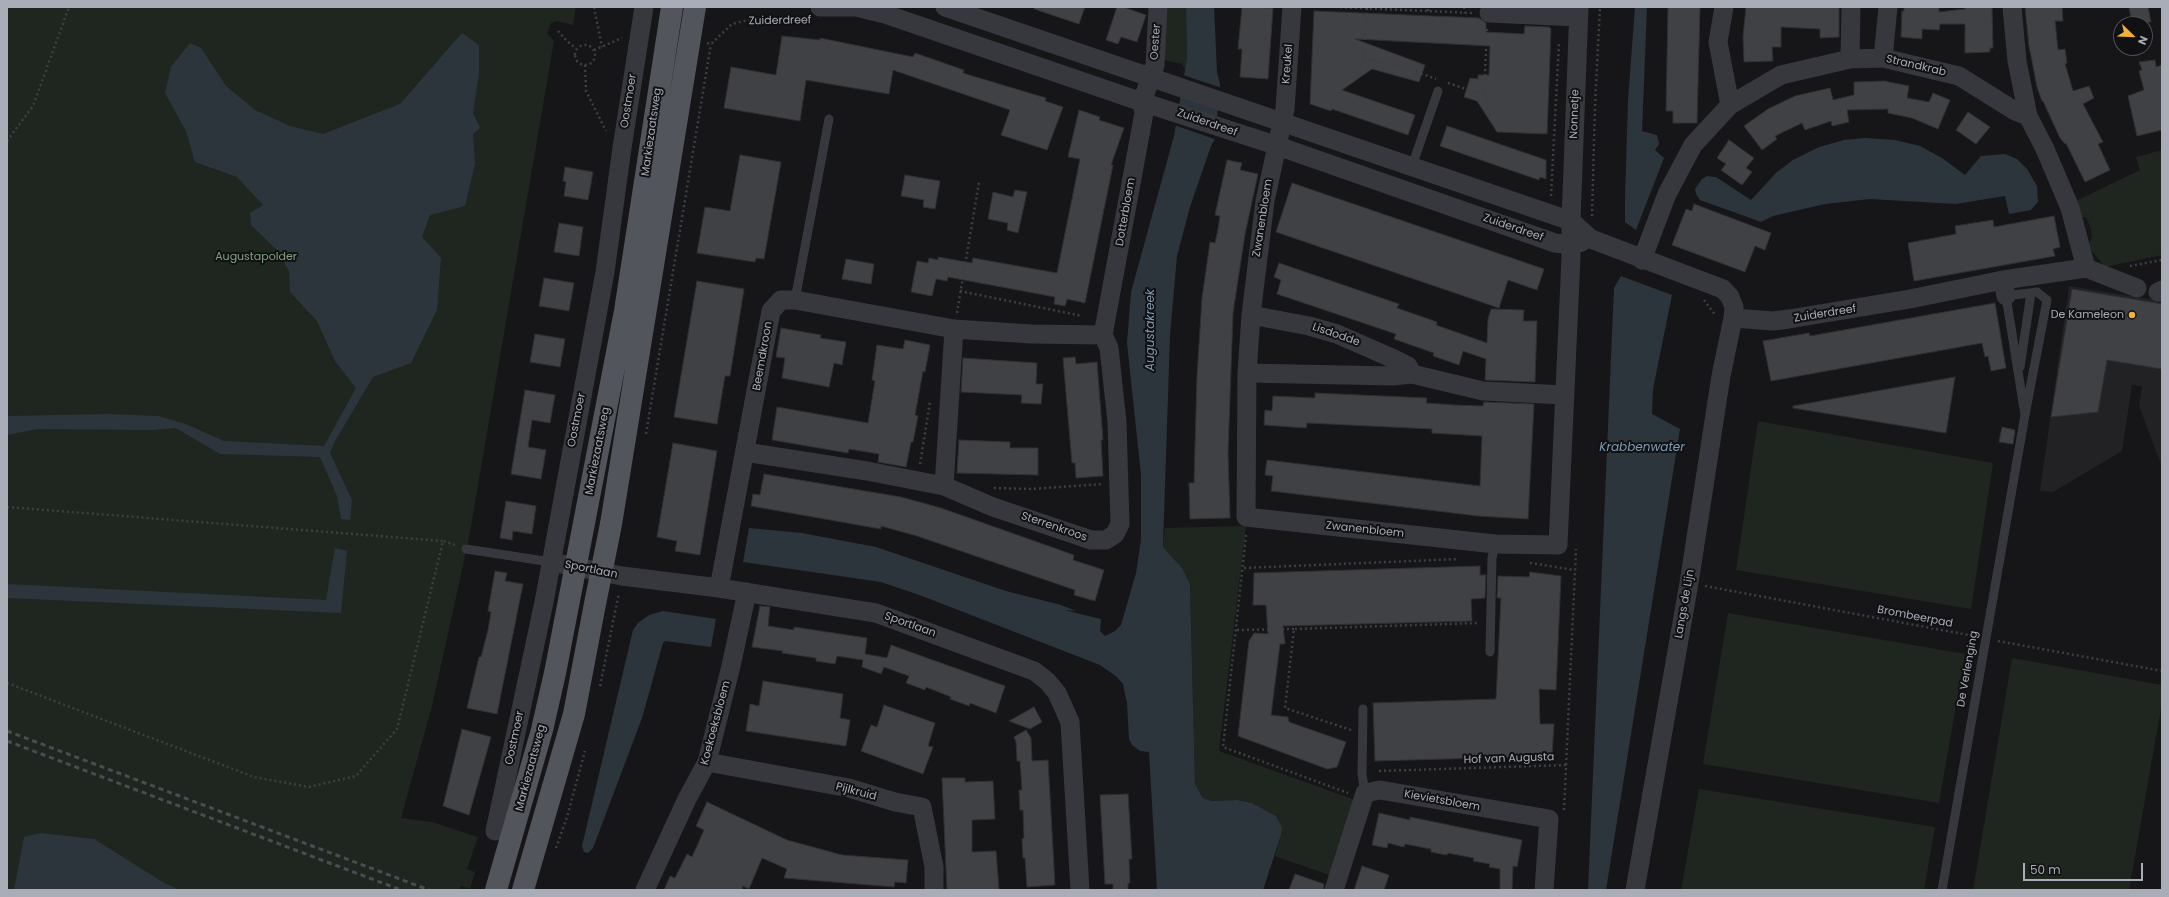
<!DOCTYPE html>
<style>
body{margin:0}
#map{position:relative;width:2169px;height:897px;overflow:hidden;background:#161618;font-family:Poppins,sans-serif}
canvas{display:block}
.frame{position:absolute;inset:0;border:8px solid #a8adb8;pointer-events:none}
.north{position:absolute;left:2113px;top:16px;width:40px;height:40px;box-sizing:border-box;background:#111113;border:1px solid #4d4f55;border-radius:50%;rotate:113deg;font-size:11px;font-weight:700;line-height:16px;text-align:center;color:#a8adb8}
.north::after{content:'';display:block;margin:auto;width:14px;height:18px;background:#f2b134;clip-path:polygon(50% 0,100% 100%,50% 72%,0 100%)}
.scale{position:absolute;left:2023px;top:863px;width:120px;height:18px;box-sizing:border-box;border:2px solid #a8adb8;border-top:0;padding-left:5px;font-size:12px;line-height:14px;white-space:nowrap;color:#a8adb8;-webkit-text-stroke:3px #111113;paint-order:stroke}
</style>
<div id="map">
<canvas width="2169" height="897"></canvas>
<div class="frame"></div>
<div class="north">N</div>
<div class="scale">50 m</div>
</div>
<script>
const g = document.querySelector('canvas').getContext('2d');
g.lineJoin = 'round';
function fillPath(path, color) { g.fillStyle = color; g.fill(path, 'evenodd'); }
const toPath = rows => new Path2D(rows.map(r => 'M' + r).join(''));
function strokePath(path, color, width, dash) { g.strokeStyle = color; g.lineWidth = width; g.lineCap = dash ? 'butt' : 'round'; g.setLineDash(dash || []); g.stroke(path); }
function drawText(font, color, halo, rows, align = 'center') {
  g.font = font + ' Poppins,sans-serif'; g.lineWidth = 4; g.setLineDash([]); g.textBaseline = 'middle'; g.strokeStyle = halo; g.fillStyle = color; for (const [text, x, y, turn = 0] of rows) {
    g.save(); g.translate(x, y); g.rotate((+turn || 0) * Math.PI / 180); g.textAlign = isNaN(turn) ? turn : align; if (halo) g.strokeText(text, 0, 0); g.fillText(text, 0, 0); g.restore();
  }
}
fillPath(toPath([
 [2069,286,2162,301,2162,467,2139,406,2142,386,2132,385,2122,451,2053,492,2040,491]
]), '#222225');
fillPath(toPath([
 [7,7,576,7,573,25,557,21,551,23,547,33,554,41,469,538,432,706,401,818,432,822,478,837,467,869,475,872,470,889,461,886,460,890,7,890],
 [1164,7,1186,7,1187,58,1185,70,1182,64,1164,60],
 [2162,150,2162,255,2105,267,2088,246,2092,237,2091,229,2086,217,2082,218,2076,201,2140,170,2136,157],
 [1758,421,1993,463,1971,609,1736,570],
 [1246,526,1219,751,1358,801,1332,876,1275,856,1281,835,1276,816,1252,803,1237,800,1212,801,1203,798,1195,784,1190,585,1183,569,1163,547,1165,528],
 [1728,613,1965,654,1939,803,1703,764],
 [2012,658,2162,685,2162,703,2129,890,1973,890],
 [1699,789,1935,827,1924,890,1681,890]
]), '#1e261f');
fillPath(toPath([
 [1186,7,1214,7,1217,72,1220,84,1215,139,1211,146,1190,207,1177,256,1170,335,1163,547,1183,569,1190,585,1195,784,1203,798,1212,801,1237,800,1252,803,1276,816,1282,828,1281,835,1263,890,1157,890,1149,752,1140,751,1132,745,1129,739,1127,703,1123,684,1117,677,1100,665,922,596,881,582,743,562,749,528,802,533,876,547,1006,591,1061,605,1076,611,1064,610,1101,619,1100,631,1105,636,1115,631,1121,625,1136,573,1141,540,1141,475,1127,343,1131,292,1174,136,1187,58],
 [1635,7,1647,7,1642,131,1657,135,1659,144,1655,150,1664,158,1636,230,1625,222,1625,198,1628,100],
 [462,33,479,45,479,74,473,113,480,128,473,134,475,164,465,206,430,215,422,237,441,258,437,310,411,363,373,377,335,441,330,453,352,500,350,520,341,519,337,496,320,457,220,454,176,428,153,430,37,429,7,435,7,416,108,414,159,416,188,425,224,441,324,446,356,388,335,361,317,321,290,292,289,271,277,250,251,225,250,213,263,205,237,177,195,162,186,131,165,93,171,67,190,43,201,48,226,86,255,110,290,126,323,134,400,104],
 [1865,138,1895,140,1920,146,1942,158,1965,175,1981,156,2005,154,2017,159,2027,169,2037,186,2038,202,2031,210,2009,214,2005,196,1956,204,1870,199,1825,204,1773,216,1761,222,1700,200,1696,194,1695,189,1702,179,1707,176,1716,177,1751,200,1777,172,1793,160,1819,147,1844,140],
 [1621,276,1672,295,1653,389,1652,414,1680,429,1606,890,1588,890,1614,288],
 [335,548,347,551,341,613,7,598,7,584,326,600],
 [663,611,716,619,711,647,665,641,663,643,642,718,593,848,588,853,584,852,582,846,633,630,638,623,649,615],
 [40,833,94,839,166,884,180,890,14,890,24,837]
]), '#2c353c');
fillPath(toPath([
 [1183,75,1222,88,1220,105,1180,92],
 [1177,108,1219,123,1217,140,1174,125]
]), '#161618');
const building = toPath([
 [1035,7,1085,7,1079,24,1034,9,1035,7],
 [1117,7,1123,7,1146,15,1137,42,1121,37,1118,44,1106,40,1117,7],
 [1242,7,1273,8,1268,79,1240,77,1242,49,1238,49,1242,7],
 [1668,7,1700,7,1697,123,1673,123,1673,111,1666,111,1668,7],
 [1746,7,1839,7,1839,37,1820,38,1820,29,1781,27,1781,47,1772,47,1773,61,1744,62,1743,37,1746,7],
 [1904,7,1939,7,1939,12,1965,9,1965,7,1992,7,1993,48,1990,48,1990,52,1965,53,1965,24,1940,24,1939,30,1922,29,1922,39,1901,37,1902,11,1904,11,1904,7],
 [2025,7,2062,7,2063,21,2055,21,2058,50,2065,49,2067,63,2065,64,2073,91,2089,86,2094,98,2083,104,2103,142,2098,144,2110,170,2085,182,2066,143,2065,144,2060,138,2043,101,2042,101,2037,87,2029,46,2025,7],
 [2129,7,2148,7,2151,22,2132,24,2129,7],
 [1314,11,1479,18,1486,23,1486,32,1524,34,1525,26,1549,27,1551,29,1547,134,1497,132,1477,101,1464,97,1470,78,1478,79,1478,75,1489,75,1490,46,1355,39,1425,65,1419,82,1372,69,1342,90,1415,115,1408,135,1332,109,1331,111,1310,104,1314,11],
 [782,36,820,40,820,38,913,57,915,53,964,70,963,73,976,77,1046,98,1045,101,1063,107,1047,150,1001,135,1010,110,893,70,889,94,806,80,800,121,724,108,731,67,776,75,782,36],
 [2155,60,2156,67,2162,65,2162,130,2137,136,2128,96,2144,90,2139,71,2142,70,2139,62,2155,60],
 [1884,81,1909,86,1907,98,1929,102,1933,93,1950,100,1938,129,1912,118,1888,113,1888,109,1847,110,1849,122,1832,126,1831,121,1805,130,1802,123,1775,136,1777,139,1762,150,1744,126,1768,109,1795,96,1830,88,1833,100,1854,95,1854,82,1884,81],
 [1079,110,1100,117,1099,120,1124,128,1111,165,1113,165,1085,303,1067,299,1065,306,1054,304,1055,297,948,277,947,281,936,279,932,296,911,292,917,261,928,263,929,258,938,260,938,257,972,263,973,258,1057,273,1080,159,1068,157,1079,110],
 [1968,112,1990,127,1976,144,1956,130,1968,112],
 [1447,126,1546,160,1546,179,1540,177,1539,180,1440,146,1447,126],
 [1729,140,1754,158,1746,168,1752,172,1742,185,1721,170,1726,164,1717,158,1729,140],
 [740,155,781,162,764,259,756,258,755,262,697,253,705,207,730,211,740,155],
 [1227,160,1242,163,1240,170,1258,174,1245,234,1233,313,1228,453,1230,518,1190,519,1189,483,1194,483,1197,376,1202,298,1210,242,1215,243,1218,229,1220,216,1215,215,1227,160],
 [565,167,593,172,588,200,564,196,566,182,563,181,565,167],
 [905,175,940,181,935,209,923,207,924,200,901,196,905,175],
 [1292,183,1544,269,1537,290,1508,280,1499,308,1276,232,1292,183],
 [1015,190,1027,192,1018,233,1007,230,1008,223,988,219,993,192,1013,197,1015,190],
 [1694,204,1771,233,1765,250,1755,246,1745,272,1672,245,1686,209,1692,211,1694,204],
 [2054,216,2060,247,2053,249,2055,256,1914,281,1908,243,1956,234,1955,226,1993,220,1994,227,2054,216],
 [559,223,583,227,579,256,554,252,559,223],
 [846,259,874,264,871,284,842,279,846,259],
 [1279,263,1399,304,1397,308,1437,322,1436,325,1487,343,1488,319,1491,309,1524,310,1523,321,1537,321,1535,382,1485,380,1486,359,1463,351,1459,365,1433,356,1434,353,1394,339,1396,334,1277,294,1281,280,1274,277,1279,263],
 [544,278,574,283,569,311,539,306,544,278],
 [697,281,744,289,730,376,725,376,717,424,674,417,697,281],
 [2072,289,2162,304,2162,369,2107,360,2098,412,2051,417,2072,289],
 [1995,303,2006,368,1991,371,1988,356,1985,357,1982,343,1771,381,1763,341,1809,333,1810,336,1995,303],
 [781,328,821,335,820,338,846,342,842,365,834,363,829,387,782,378,785,358,776,357,781,328],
 [535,334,565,339,560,367,530,362,535,334],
 [905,340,930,345,925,372,923,371,915,415,918,416,913,442,911,442,906,467,878,462,879,454,849,449,848,453,772,440,777,407,868,423,875,381,872,380,877,345,903,349,905,340],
 [1075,357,1076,364,1097,362,1103,440,1101,440,1103,476,1076,478,1075,463,1072,463,1063,358,1075,357],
 [963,358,1037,363,1036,384,1043,384,1041,404,1021,403,1022,395,961,392,963,358],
 [1955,377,1946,433,1793,408,1793,406,1955,377],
 [525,390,555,395,550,423,532,420,528,447,546,450,541,479,511,474,525,390],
 [1315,393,1427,398,1426,403,1454,405,1483,406,1484,402,1534,404,1528,519,1478,516,1271,491,1273,476,1265,475,1267,460,1480,486,1482,436,1432,433,1432,429,1411,428,1307,423,1306,428,1264,425,1265,410,1272,411,1273,396,1315,398,1315,393],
 [2002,427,2015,430,2013,444,1999,442,2002,427],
 [959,440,1010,442,1010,448,1038,448,1038,475,957,473,959,440],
 [673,443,717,451,700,555,675,551,677,541,657,537,673,443],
 [764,474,901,497,941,508,1074,555,1073,560,1104,570,1095,601,1074,595,1075,590,917,536,881,526,881,529,751,506,753,494,760,495,764,474],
 [506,501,536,506,532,534,513,531,512,540,500,538,506,501],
 [1480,566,1480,575,1486,575,1485,598,1471,599,1472,621,1283,626,1285,644,1280,644,1271,715,1288,717,1289,722,1346,742,1337,767,1327,769,1238,736,1249,641,1254,633,1268,634,1266,605,1253,605,1254,573,1480,566],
 [495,571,507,573,505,581,523,584,497,714,467,708,479,657,481,657,488,630,491,612,488,611,495,571],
 [1530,572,1561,576,1556,690,1539,689,1540,724,1554,724,1552,756,1375,761,1373,703,1496,699,1501,598,1497,598,1498,576,1529,577,1530,572],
 [760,606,770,607,768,626,794,630,794,627,867,638,865,654,887,658,891,645,1005,686,996,713,970,703,969,706,950,699,951,697,926,687,925,690,906,683,909,676,884,667,881,674,862,667,863,660,837,656,835,664,816,661,816,658,782,653,783,651,752,647,760,606],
 [763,681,843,694,840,718,850,720,846,746,746,731,750,704,759,706,763,681],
 [884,705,935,723,928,746,933,747,923,774,861,751,871,725,877,727,884,705],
 [1034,707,1042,722,1030,729,1009,721,1034,707],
 [462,729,491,737,469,815,443,806,462,729],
 [1026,730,1031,738,1032,761,1048,760,1055,885,1027,887,1025,858,1023,858,1022,839,1024,838,1023,810,1020,810,1019,790,1022,790,1020,761,1017,761,1016,742,1014,737,1026,730],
 [942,778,965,778,965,782,993,781,995,819,972,820,972,852,996,851,999,890,947,890,942,778],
 [1128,794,1132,859,1129,859,1130,883,1128,883,1128,890,1113,890,1113,884,1105,884,1100,795,1128,794],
 [707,802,787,840,842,855,908,860,906,883,895,882,894,887,784,878,787,869,762,858,749,889,743,886,742,890,664,890,670,876,675,878,687,854,692,857,704,830,696,826,707,802],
 [1379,813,1410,820,1410,817,1522,840,1517,867,1513,866,1512,890,1500,890,1500,869,1489,867,1490,864,1473,861,1474,858,1448,853,1447,855,1441,854,1431,852,1431,849,1405,844,1404,847,1388,843,1387,848,1372,845,1379,813],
 [1362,866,1389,875,1384,890,1354,890,1362,866],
 [1295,874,1324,884,1323,890,1289,890,1295,874]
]);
fillPath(building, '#404145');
strokePath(building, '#303034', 1);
strokePath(toPath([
 [594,7,602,47],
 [1335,7,1473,13],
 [1464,7,1465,13],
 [1367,8,1364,59,1398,65,1436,79],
 [1428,11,1429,7],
 [1487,29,1484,95,1498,118],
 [558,31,564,38,576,49],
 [707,43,711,44,732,24,748,20,810,21],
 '575 55a10 10 0 1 1 20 0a10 10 0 1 1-20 0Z',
 [594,50,622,38],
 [585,65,586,91,606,131],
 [1348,76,1369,60],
 [1448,83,1484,95],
 [7,141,33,106,69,7],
 [1551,196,1559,43],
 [1592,216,1595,106,1600,7],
 [2130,266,2162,260],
 [960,291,1082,316],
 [1704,300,1716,316],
 [957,313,979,182],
 [646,434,711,44],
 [920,464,930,402],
 [994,488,1031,489,1103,484],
 [7,507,443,541],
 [1246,535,1223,747,1348,793],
 [1530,563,1575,570],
 [1244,568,1459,559],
 [1705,586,1974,636],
 [1237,630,1294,629],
 [1998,641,2162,671],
 [7,683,254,777,309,787,356,776,397,729,443,541,455,545],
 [600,686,619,593],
 [1351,730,1285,708,1294,629,1478,623],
 [1379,771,1566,765],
 [1564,810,1576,549],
 [556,848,567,817,585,751]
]), '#3d3f44', 2.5, [2, 3]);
strokePath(toPath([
 [1412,166,1438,91],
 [795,300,829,119],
 [2020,367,2031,293],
 [466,549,551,562],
 [1490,652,1492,558,1495,544],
 [1363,709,1362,774,1365,793],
 [1942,890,2025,415,2047,300,2037,292,2006,296,2025,415]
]), '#37383d', 9);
strokePath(toPath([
 [820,7,856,7,885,14,1142,102,1275,145,1555,243,1572,245,1582,242],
 [945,7,1571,221,1591,239,1723,289,1730,297,1734,307,1733,318,1721,376,1689,583,1635,890],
 [1292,7,1285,109,1265,201,1251,315,1247,373,1246,517,1495,544,1558,545,1571,257,1571,221,1579,7],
 [1724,7,1718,42,1730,105],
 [2012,7,2017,61,2028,116,2045,149,2070,208,2086,268],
 [1489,13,1578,17],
 [1883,58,1888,7],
 [1850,59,1851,7],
 [1642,260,1667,194,1693,145,1730,105,1781,75,1850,59,1883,58,1959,76,2015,111,2028,116],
 [2003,280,2006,296],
 [2158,292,2162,290],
 [1251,315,1309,326,1337,334,1394,359,1408,366,1412,374],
 [1733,318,1773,321,1789,319,1910,299,2003,280,2086,268,2137,288],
 [1247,373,1392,376,1412,374,1483,391,1565,395],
 [745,452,867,471,944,486,993,507,1091,540,1106,540,1115,534,1120,524,1117,422,1109,348,1103,335],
 [944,486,954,329],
 [551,562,622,576,719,588,876,613,1034,671,1047,681,1057,693,1070,722,1080,890],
 [719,588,771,311,781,300,795,300,954,329,1031,334,1103,335,1144,113,1142,102,1155,65,1158,7],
 [707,762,849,788,895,802,922,807,934,867,934,890],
 [495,831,544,602,605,272,622,148,644,7],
 [645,890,687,799,707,762,731,666,747,592],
 [1334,890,1365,793,1380,790,1549,819,1544,890]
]), '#37383d', 19);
strokePath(toPath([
 [496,890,542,730,555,673,625,311,672,7],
 [523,890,574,714,594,609,611,524,695,7]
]), '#53555c', 22);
strokePath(toPath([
 [7,731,429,890],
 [7,741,401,890]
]), '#4a4c52', 3, [5, 4]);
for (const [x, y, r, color] of [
 [2132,315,4,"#f2b134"]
]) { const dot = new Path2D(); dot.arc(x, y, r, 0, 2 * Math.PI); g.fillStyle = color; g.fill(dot); strokePath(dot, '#111113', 1.5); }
drawText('11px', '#a8adb8', '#111113', [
 ["Zuiderdreef",780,21,-1],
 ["Oester",1156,42,-86],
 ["Kreukel",1288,64,-86],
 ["Strandkrab",1916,66,13],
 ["Oostmoer",629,101,-81],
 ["Nonnetje",1575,114,-88],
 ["Zuiderdreef",1207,123,19],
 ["Markiezaatsweg",652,132,-82],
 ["Dotterbloem",1126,212,-80],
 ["Zwanenbloem",1263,218,-81],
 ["Zuiderdreef",1513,228,19],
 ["Zuiderdreef",1825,314,-9],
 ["Lisdodde",1336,335,19],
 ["Beemdkroon",763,356,-80],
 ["Oostmoer",577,420,-79],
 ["Markiezaatsweg",598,451,-79],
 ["Sterrenkroos",1054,527,19],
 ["Zwanenbloem",1365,530,6],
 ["Sportlaan",591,570,11],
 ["Langs de Lijn",1685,604,-80],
 ["Brombeerpad",1915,617,11],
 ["Sportlaan",910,625,20],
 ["De Verlenging",1968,669,-80],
 ["Koekoeksbloem",716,723,-75],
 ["Oostmoer",515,738,-78],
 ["Hof van Augusta",1509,759,-2],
 ["Markiezaatsweg",531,768,-75],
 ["Pijlkruid",856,792,15],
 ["Kievietsbloem",1442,801,10]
]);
drawText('11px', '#7fa381', '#111113', [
 ["Augustapolder",256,257]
]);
drawText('11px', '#a8adb8', '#111113', [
 ["De Kameleon",2124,315]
], 'right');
drawText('italic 12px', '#7f9bb3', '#111113', [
 ["Augustakreek",1151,330,-90],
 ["Krabbenwater",1642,448]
]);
</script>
